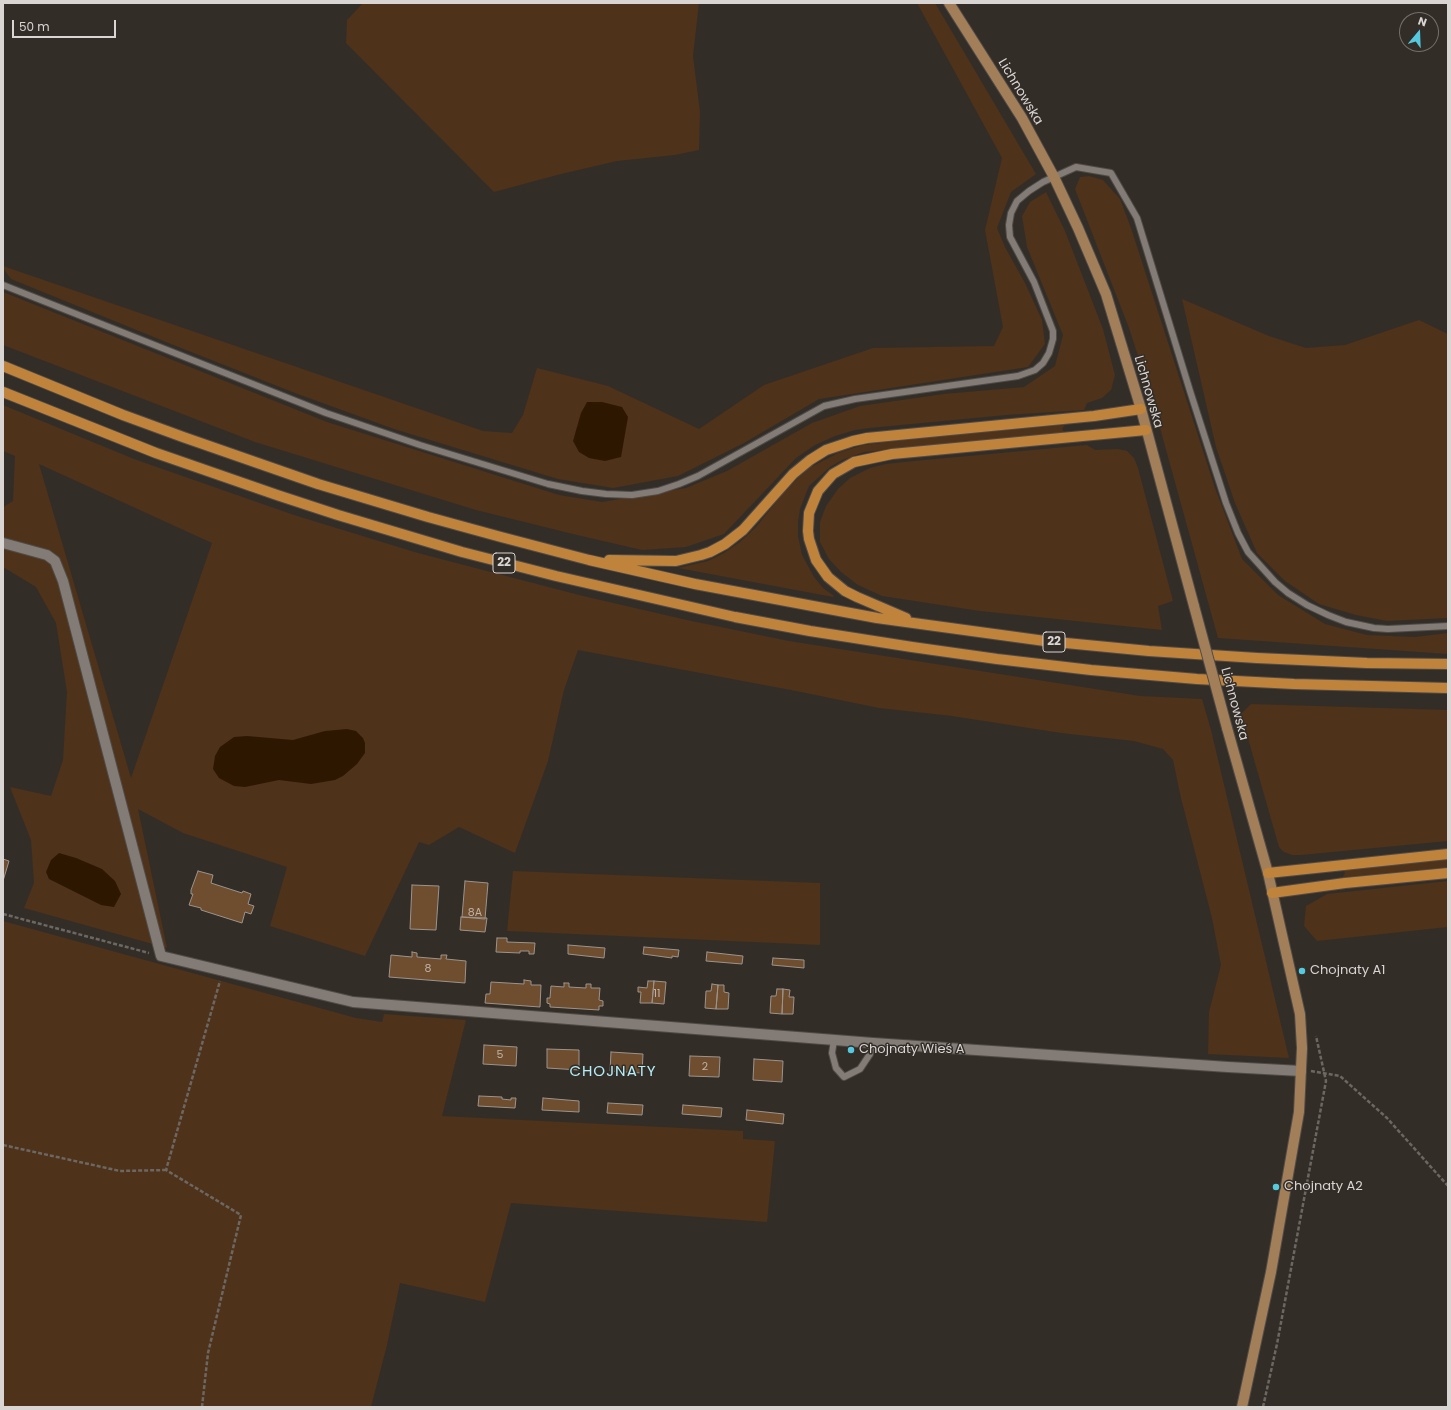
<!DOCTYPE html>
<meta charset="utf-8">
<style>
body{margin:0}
#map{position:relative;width:1451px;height:1410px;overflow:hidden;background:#332d28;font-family:Poppins,sans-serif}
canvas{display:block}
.frame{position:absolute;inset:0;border:4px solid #d9d5d2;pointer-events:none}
.north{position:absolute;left:1399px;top:12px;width:40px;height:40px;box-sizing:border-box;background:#332d28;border:1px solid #75706c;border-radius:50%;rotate:19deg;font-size:11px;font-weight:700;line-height:16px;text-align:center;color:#d9d5d2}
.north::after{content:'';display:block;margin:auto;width:14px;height:18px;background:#55cadf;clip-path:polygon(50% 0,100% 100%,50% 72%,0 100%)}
.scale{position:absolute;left:12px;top:20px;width:104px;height:18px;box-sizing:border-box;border:2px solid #d9d5d2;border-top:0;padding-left:5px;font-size:12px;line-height:14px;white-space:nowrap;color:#d9d5d2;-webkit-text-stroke:3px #332d28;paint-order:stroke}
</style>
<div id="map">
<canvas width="1451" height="1410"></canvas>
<div class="frame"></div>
<div class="north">N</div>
<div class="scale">50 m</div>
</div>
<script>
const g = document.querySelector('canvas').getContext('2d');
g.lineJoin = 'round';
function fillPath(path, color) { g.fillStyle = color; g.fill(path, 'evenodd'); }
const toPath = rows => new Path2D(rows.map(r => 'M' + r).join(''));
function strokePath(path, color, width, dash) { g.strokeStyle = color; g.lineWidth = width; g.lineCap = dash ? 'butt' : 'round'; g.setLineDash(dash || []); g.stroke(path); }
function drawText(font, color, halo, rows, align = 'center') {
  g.font = font + ' Poppins,sans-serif'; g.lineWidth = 3; g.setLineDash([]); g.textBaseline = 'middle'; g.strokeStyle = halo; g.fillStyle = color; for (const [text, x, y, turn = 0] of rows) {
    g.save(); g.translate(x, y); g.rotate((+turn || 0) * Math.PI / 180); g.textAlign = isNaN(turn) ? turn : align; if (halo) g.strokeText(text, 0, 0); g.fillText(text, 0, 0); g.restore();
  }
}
fillPath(toPath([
 [363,3,699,3,693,56,700,112,699,150,675,155,617,161,561,174,494,192,346,43,347,20],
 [917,3,935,3,1036,174,1011,192,997,228,1005,247,1025,283,1042,320,1045,344,1028,367,819,399,744,443,678,476,613,488,558,479,394,429,295,393,171,344,11,279,3,268,3,266,483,431,512,433,523,415,537,368,608,386,699,429,764,385,873,348,994,346,1003,327,985,230,1002,158],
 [1089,176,1103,180,1120,199,1131,228,1215,488,1242,559,1278,595,1325,624,1367,635,1415,637,1448,633,1448,654,1218,638,1152,399,1129,328,1075,189,1080,177],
 [1046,192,1065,231,1103,329,1115,375,1111,390,1102,398,1087,403,1084,410,1006,415,870,428,855,430,835,436,815,445,796,458,724,534,686,547,642,550,577,535,476,510,255,442,3,345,3,292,327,422,559,495,602,502,686,488,727,471,812,423,860,406,944,394,1024,387,1055,366,1063,335,1027,247,1022,216,1030,202],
 [1182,299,1269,336,1306,348,1345,345,1419,320,1448,334,1448,618,1387,621,1356,615,1319,604,1285,581,1257,553,1235,503,1216,447],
 [3,405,134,459,294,515,418,553,583,596,687,620,789,641,1140,696,1202,699,1211,730,1289,1058,1208,1054,1209,1012,1221,965,1212,918,1181,798,1173,760,1163,749,1134,741,1061,733,952,716,879,708,796,691,578,650,564,690,548,761,515,853,459,827,429,845,419,842,365,956,270,926,287,867,183,833,138,809,167,948,24,908,34,883,31,840,10,787,51,796,63,760,67,692,56,623,36,587,3,567,3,507,13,501,15,456,3,451],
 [39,464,212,543,131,778],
 [1065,425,1062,429,1065,433,864,452,842,460,830,467,809,486,800,509,798,522,798,536,802,555,814,577,823,588,834,596,833,597,678,568,708,561,724,553,740,542,756,527,782,495,798,478,811,467,838,453,863,445,934,437],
 [1087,445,1095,450,1118,449,1127,451,1134,458,1138,468,1173,601,1158,606,1162,630,980,611,882,596,858,585,841,572,829,559,820,542,820,522,826,506,838,489,850,478,870,468,886,464,914,461],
 [1251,704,1448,710,1448,841,1301,855,1292,855,1284,852,1279,847,1241,714],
 [1448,859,1448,867,1343,877,1345,873,1342,869],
 [513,871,820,883,820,945,507,931],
 [1448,881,1448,927,1317,941,1304,926,1306,906,1327,894],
 [3,921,356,1018,382,1022,384,1014,466,1020,442,1116,743,1131,743,1139,775,1141,767,1222,511,1203,485,1302,400,1283,387,1345,371,1407,3,1407]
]), '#4e321a');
fillPath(toPath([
 [587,402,602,402,622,407,628,417,621,457,605,461,589,458,579,452,573,441,581,413],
 [347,729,356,731,363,738,365,743,365,753,357,764,343,776,335,780,311,784,279,780,245,787,234,786,219,778,213,769,215,756,220,747,234,737,247,736,293,740,325,731],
 [59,853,76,858,102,869,115,881,121,894,114,907,101,905,49,879,46,872,51,860]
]), '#2e1701');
const building = toPath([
 [3,859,9,861,3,881,3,859],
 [198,871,213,875,211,883,242,893,243,891,251,894,248,904,254,906,251,914,245,912,242,923,201,910,201,908,189,905,193,894,191,894,191,890,198,871],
 [465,881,488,883,485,919,462,917,465,881],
 [412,885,439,886,436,930,410,929,412,885],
 [461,917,487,918,485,932,460,930,461,917],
 [497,938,507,938,507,942,535,943,534,954,529,954,529,951,520,951,520,953,496,952,497,938],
 [568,945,605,948,604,958,568,954,568,945],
 [644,947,679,950,678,957,672,956,672,958,643,954,644,947],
 [412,952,417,953,417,957,441,959,441,955,447,955,446,959,466,961,465,983,389,977,391,955,412,957,412,952],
 [707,952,743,956,742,964,706,961,707,952],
 [773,958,804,960,804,968,772,965,773,958],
 [524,980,531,981,531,985,541,985,540,1007,485,1003,486,994,490,994,491,982,524,984,524,980],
 [648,981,654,981,652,1003,640,1003,641,992,638,992,638,987,647,988,648,981],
 [654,981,666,982,664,1004,652,1003,654,981],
 [564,983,569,983,569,987,586,988,586,984,591,984,591,988,600,988,599,1000,603,1001,603,1006,599,1006,599,1010,550,1007,550,1004,547,1003,547,998,550,998,551,986,564,987,564,983],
 [712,984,718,985,716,1009,705,1008,706,991,711,991,712,984],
 [718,985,724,985,724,992,729,993,728,1009,716,1009,718,985],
 [777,989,783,989,782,1014,770,1013,771,996,776,996,777,989],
 [783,989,790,990,789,997,794,997,793,1014,782,1014,783,989],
 [484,1045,517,1047,516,1066,483,1064,484,1045],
 [547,1049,579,1050,579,1070,547,1068,547,1049],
 [611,1052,643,1054,642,1073,610,1071,611,1052],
 [690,1056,720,1057,719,1077,689,1076,690,1056],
 [754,1059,783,1061,782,1082,753,1080,754,1059],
 [479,1096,502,1097,502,1099,511,1100,511,1098,516,1098,515,1108,478,1106,479,1096],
 [543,1098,579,1101,579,1112,542,1110,543,1098],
 [608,1103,643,1105,642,1115,607,1113,608,1103],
 [683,1105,722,1108,721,1117,682,1114,683,1105],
 [747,1110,784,1114,783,1124,746,1120,747,1110]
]);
fillPath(building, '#6f4d2f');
strokePath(building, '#9b948e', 1);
const lane = toPath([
 [3,285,326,413,420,445,548,484,582,491,606,494,632,495,658,491,679,484,698,476,824,406,855,399,1018,376,1035,370,1043,363,1049,353,1053,339,1053,331,1034,282,1010,237,1009,225,1011,213,1017,201,1029,191,1043,182,1076,167,1111,173,1137,218,1190,391,1226,503,1238,533,1248,552,1275,582,1288,593,1307,605,1328,615,1346,622,1374,628,1388,629,1448,626],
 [834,1040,832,1053,836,1068,844,1077,860,1069,870,1054,873,1043]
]);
const street = toPath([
 [3,543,47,555,55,561,63,581,161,956,353,1002,873,1043,1228,1067,1301,1071]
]);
const secondary = toPath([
 [949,3,1022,118,1054,177,1078,228,1106,294,1141,409,1194,606],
 [1227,728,1268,873,1300,1014,1302,1048,1299,1112,1271,1272,1242,1407]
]);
const primary = toPath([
 [3,366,123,415,183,437,318,484,428,517,501,537,589,560,695,584,877,618,1045,641,1149,651,1257,658,1367,663,1448,664],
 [3,392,156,453,277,495,338,515,462,552,556,576,735,617,810,631,912,647,997,659,1091,670,1197,679,1294,684,1448,688],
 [609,560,676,561,701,555,710,552,725,544,743,530,793,474,810,460,826,450,853,441,867,438,1094,416,1141,409],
 [906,618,857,597,845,591,828,577,816,560,809,539,808,531,809,513,818,491,833,474,854,462,892,454,1146,430],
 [1268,873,1448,854],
 [1272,893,1345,883,1448,873]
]);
strokePath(lane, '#504b47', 8);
strokePath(street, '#504b47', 12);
strokePath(secondary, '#504b47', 12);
strokePath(primary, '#504b47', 12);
strokePath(toPath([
 [3,914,149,953],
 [1311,1071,1340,1076,1387,1118,1448,1186],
 [3,1145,120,1171,166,1170],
 [202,1407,208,1353,241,1215,166,1170,220,981],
 [1263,1407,1277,1344,1326,1081,1316,1036]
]), '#6c6762', 2.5, [4, 2]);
strokePath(lane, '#837c76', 6);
strokePath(street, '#837c76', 10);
strokePath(secondary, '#a27f59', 10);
strokePath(primary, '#c0833c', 10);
const secondaryBridge = toPath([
 [1194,606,1227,728]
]);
strokePath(secondaryBridge, '#504b47', 12, []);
strokePath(secondaryBridge, '#a27f59', 10);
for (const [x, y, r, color] of [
 [1302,971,4,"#55cadf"],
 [851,1050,4,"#55cadf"],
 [1276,1187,4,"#55cadf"]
]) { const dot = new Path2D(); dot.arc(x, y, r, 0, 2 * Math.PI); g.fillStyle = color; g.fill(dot); strokePath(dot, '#332d28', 1.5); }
drawText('11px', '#beb3a9', null, [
 ["8A",475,913],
 ["8",428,969],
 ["11",657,994],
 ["5",500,1055],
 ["2",705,1067]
]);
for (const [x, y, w] of [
 [504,563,22],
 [1054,642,22]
]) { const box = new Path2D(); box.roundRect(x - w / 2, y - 10, w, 20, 3); g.fillStyle = '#332d28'; g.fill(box); strokePath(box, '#d9d5d2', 1); }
drawText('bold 12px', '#d9d5d2', null, [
 ["22",504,563],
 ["22",1054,642]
]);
drawText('13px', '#d9d5d2', '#332d28', [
 ["Lichnowska",1020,92,59],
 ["Lichnowska",1148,392,74],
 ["Lichnowska",1234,704,75]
]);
drawText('13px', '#d9d5d2', '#332d28', [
 ["Chojnaty A1",1310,971],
 ["Chojnaty Wieś A",859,1050],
 ["Chojnaty A2",1284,1187]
], 'left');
g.letterSpacing = '1px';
drawText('15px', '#b4eef9', '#332d28', [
 ["CHOJNATY",613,1072]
]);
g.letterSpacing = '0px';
</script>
